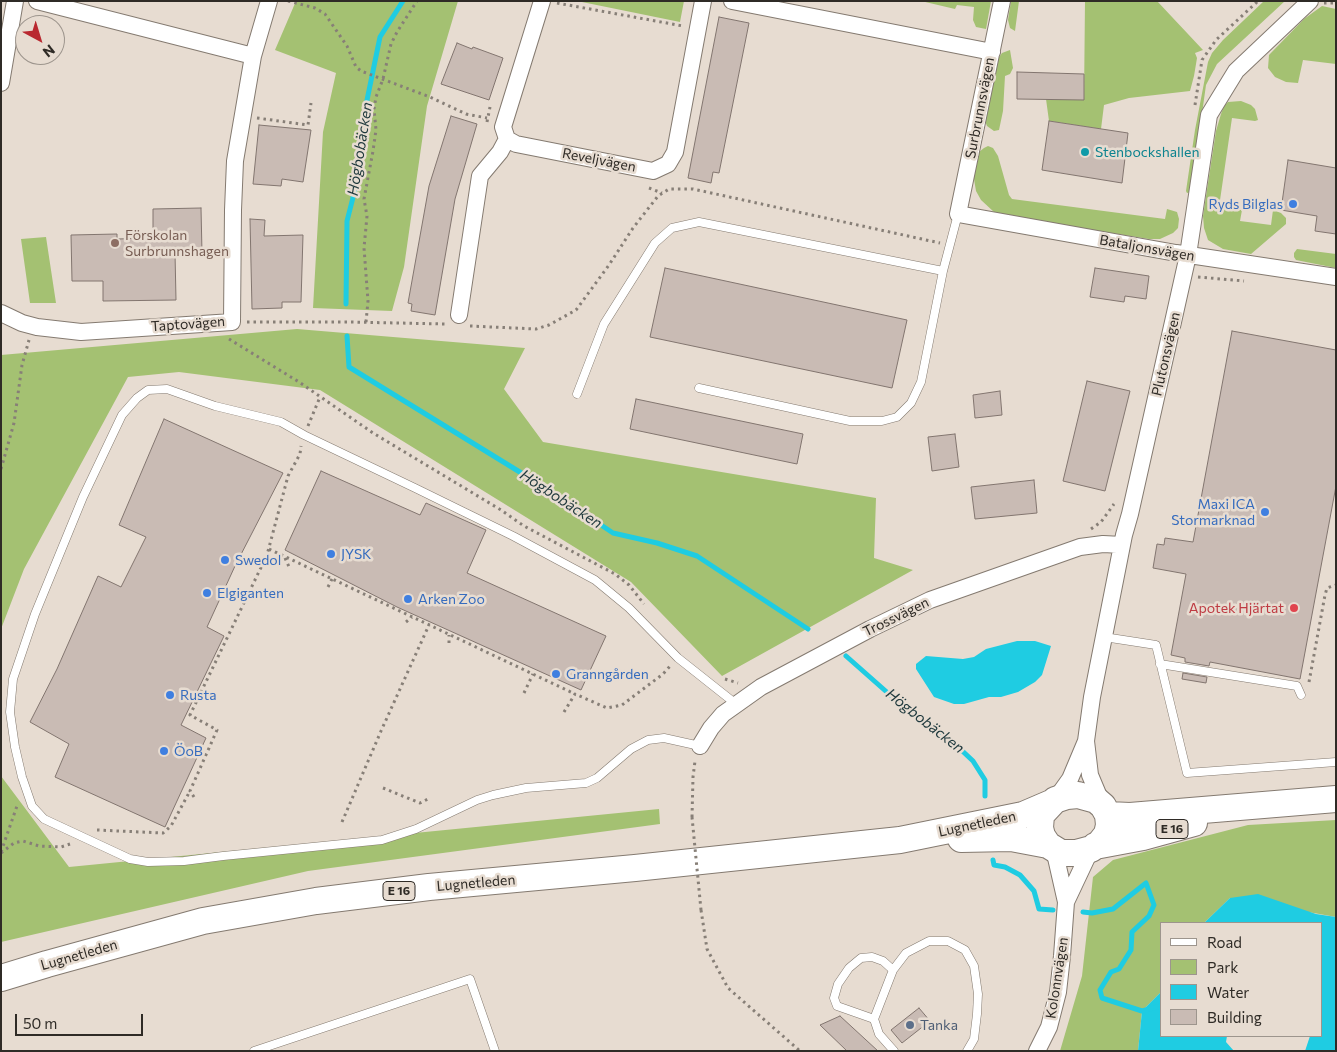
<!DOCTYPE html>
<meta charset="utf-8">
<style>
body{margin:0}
#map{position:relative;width:1337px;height:1052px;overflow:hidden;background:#e7dcd1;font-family:Commissioner,sans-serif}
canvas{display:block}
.frame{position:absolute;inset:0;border:2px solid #2f2b26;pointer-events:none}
.legend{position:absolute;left:1160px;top:922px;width:162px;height:115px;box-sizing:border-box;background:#e7dcd1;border:1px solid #9d958d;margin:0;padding:6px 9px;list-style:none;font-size:15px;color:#2f2b26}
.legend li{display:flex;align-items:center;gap:10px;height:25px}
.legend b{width:25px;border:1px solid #9d958d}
.north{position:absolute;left:15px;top:15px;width:50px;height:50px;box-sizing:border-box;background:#e7dcd1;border:1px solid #9d958d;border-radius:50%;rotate:141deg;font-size:14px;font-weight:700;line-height:20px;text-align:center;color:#2f2b26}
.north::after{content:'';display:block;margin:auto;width:18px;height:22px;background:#b92930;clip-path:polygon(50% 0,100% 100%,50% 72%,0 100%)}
.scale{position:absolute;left:15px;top:1014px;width:128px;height:22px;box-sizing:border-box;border:2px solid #2f2b26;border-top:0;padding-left:6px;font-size:15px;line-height:18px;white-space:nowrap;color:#2f2b26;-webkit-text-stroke:4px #e7dcd1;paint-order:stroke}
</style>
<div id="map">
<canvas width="1337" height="1052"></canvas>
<div class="frame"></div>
<ul class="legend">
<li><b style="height:6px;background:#fff"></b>Road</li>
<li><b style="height:14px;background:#a4c172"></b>Park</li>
<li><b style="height:14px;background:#1fcce2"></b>Water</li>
<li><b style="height:14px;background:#c9bbb4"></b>Building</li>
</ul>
<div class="north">N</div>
<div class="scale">50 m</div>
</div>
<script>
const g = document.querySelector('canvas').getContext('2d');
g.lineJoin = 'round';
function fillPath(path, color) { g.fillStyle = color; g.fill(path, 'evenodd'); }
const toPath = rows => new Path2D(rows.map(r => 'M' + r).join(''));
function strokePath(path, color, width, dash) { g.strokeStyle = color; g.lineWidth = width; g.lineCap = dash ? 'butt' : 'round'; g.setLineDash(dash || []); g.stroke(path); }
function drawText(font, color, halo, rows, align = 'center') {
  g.font = font + ' Commissioner,sans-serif'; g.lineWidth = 5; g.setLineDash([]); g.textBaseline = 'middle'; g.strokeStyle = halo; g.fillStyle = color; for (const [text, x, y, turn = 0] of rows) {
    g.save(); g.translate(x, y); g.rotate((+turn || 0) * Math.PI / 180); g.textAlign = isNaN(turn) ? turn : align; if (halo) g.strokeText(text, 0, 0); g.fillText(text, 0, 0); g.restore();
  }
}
fillPath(toPath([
 [296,1,458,1,427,106,404,267,392,311,313,308,323,132,336,73,275,50],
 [577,1,684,1,680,22],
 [921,1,991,1,986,29,976,27,973,20,974,7,957,5,955,9],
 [1011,1,1019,1,1015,31,1010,28,1008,20],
 [1085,1,1157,1,1203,50,1195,53,1197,58,1194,76,1190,91,1129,98,1104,105,1101,129,1049,121,1046,99,1084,99],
 [1264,1,1285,1,1217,64,1206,85,1191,192,1187,193,1186,191,1195,130,1208,62,1212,53,1223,40],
 [1322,6,1336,9,1336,64,1303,60,1298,83,1286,82,1275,77,1268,68,1269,55,1304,19],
 [1010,50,1013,68,1010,74,1005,76,1003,111,999,130,994,131,987,126,985,121,997,60,1002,53],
 [1241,101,1251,105,1255,109,1258,120,1255,121,1232,118,1219,207,1242,210,1240,221,1271,225,1273,210,1281,213,1286,218,1286,224,1251,254,1223,249,1208,240,1204,228,1203,216,1216,131,1221,114,1224,106,1228,102],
 [988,146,993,148,998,156,1009,195,1012,199,1165,219,1167,209,1177,212,1179,219,1178,228,1173,233,1160,239,1149,239,1012,217,994,212,981,200,976,191,974,179,974,171,979,152,984,148],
 [46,237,56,303,30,303,21,239],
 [1297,249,1336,254,1336,268,1296,260,1294,257,1294,253],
 [297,329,525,348,504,389,543,442,876,498,874,558,913,570,722,676,631,582,320,390,179,372,128,377,24,569,1,629,1,355],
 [1,776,69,867,659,809,660,824,308,871,1,942],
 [1336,820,1336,917,1230,898,1204,923,1161,923,1161,992,1142,1011,1138,1051,1060,1051,1082,976,1093,877,1113,860,1248,825]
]), '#a4c172');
fillPath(toPath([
 [1017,641,1035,641,1051,646,1042,675,1035,682,1018,692,1001,697,989,697,964,704,954,704,934,697,916,669,916,664,926,656,963,659,974,657,986,649],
 [1258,894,1316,914,1336,917,1336,1051,1305,1051,1310,1036,1321,1036,1321,923,1204,923,1230,898],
 [1161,992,1161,1036,1227,1036,1226,1042,1234,1051,1138,1051,1142,1011]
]), '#1fcce2');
strokePath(toPath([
 [346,304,347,221,359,174,366,105,380,37,403,1],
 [347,336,349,367,549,490,613,533,657,543,697,556,808,629],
 [846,656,915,717,956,745,973,761,985,780,985,796],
 [993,860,994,865,1005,867,1020,875,1034,891,1039,909,1053,910],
 [1083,912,1092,913,1113,909,1146,883,1154,905,1149,916,1132,932,1131,950,1119,969,1111,972,1100,990,1102,998,1142,1011,1161,1006]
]), '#1fcce2', 5);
const building = toPath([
 [719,17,749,23,719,173,713,172,711,183,688,178,719,17],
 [457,43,472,49,473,47,503,58,489,100,441,84,457,43],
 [1017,72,1084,74,1084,100,1017,99,1017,72],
 [451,116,477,124,455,199,435,315,411,311,412,304,408,303,429,186,451,116],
 [1049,121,1128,133,1122,183,1042,170,1049,121],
 [259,125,311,130,303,182,282,179,281,186,253,184,259,125],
 [1288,160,1336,168,1336,234,1315,231,1317,216,1281,210,1288,160],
 [201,208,202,253,175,253,176,300,103,301,103,281,72,281,71,235,117,234,117,239,153,238,153,209,201,208],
 [250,219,265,220,264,236,303,235,301,302,282,302,282,308,252,309,250,219],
 [665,268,907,320,892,388,650,337,665,268],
 [1095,268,1149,276,1146,299,1125,296,1124,302,1090,297,1095,268],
 [1232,331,1336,350,1336,486,1300,679,1210,662,1209,666,1185,662,1185,658,1171,655,1186,574,1153,568,1157,544,1164,545,1165,538,1193,542,1232,331],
 [1087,381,1130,391,1105,491,1063,481,1087,381],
 [1000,391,1002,415,975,418,973,395,1000,391],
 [636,399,803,434,797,464,630,429,636,399],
 [164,419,283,473,235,566,207,627,224,636,181,725,206,738,165,827,55,777,69,744,30,722,57,669,98,576,121,587,146,537,119,525,164,419],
 [955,434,959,467,932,471,928,437,955,434],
 [321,471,420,515,426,503,486,530,467,573,606,636,581,690,397,607,285,550,321,471],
 [1034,480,1037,513,975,519,971,487,1034,480],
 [1183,673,1207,677,1206,683,1182,679,1183,673],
 [919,1008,930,1021,902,1043,891,1030,919,1008],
 [840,1016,878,1051,847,1051,820,1025,840,1016]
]);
fillPath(building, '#c9bbb4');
strokePath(building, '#82756f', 1);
const service = toPath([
 [699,388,850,421,882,421,897,417,911,403,921,382,943,271,958,214],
 [577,394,604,324,655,243,672,228,699,222,943,271],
 [1104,637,1156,645,1187,773,1336,762],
 [1160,664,1297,686,1301,695],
 [700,746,664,738,648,740,631,749,597,778,586,783,526,788,493,795,477,800,416,829,382,840,223,856,184,861,148,862,130,859,44,819,32,806,22,777,15,747,10,712,13,679,35,614,83,497,122,415,137,398,148,390,167,389,215,406,281,422,304,435,415,488,513,536,595,580,629,608,678,658,736,704],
 [874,1019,837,1006,834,998,838,984,849,968,861,958,872,957,883,961,893,970],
 [254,1051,470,979,495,1051],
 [894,1051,879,1034,874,1019,893,970,906,953,929,941,948,941,965,950,974,966,978,994,977,1014,974,1039,967,1051]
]);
const minor = toPath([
 [37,1,253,56],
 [542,1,503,127,507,139,516,144,653,171,668,164,675,152,703,1],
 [732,1,992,52],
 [1002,1,958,214,1176,253,1336,277],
 [1,83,15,1],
 [1,313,22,323,37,327,81,332,232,322,233,210,235,161,253,56,269,1],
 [459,315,480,176,500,152,507,139],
 [700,746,711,728,723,714,761,687,870,629,930,600,1080,547,1103,544,1122,545],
 [1055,800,1070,779,1086,741],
 [1103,806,1090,775,1086,741,1092,697,1124,535,1130,514,1188,255,1209,115,1236,71,1310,1],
 [1066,902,1091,849],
 [1037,1051,1049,1027,1058,992,1062,956,1066,902,1054,849]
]);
const trunk = toPath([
 [1078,795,1096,800,1103,806,1108,815,1109,825,1107,834,1100,843,1091,849,1076,853,1061,853,1048,845,1042,836,1040,828,1041,815,1055,800,1067,796,1078,795],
 [1108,815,1130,816,1336,799],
 [961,839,1011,838,1048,845],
 [1095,846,1143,837,1194,823],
 [1,978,47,964,203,921,316,901,429,887,635,868,900,840,1023,815,1051,803]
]);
strokePath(service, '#847a70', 9);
strokePath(minor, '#847a70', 18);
strokePath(trunk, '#847a70', 28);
strokePath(toPath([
 [288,1,315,8,325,14,347,46,356,67,361,71,430,97,466,114,487,118],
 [557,3,683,26],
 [1324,3,1336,3],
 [1195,105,1202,60,1216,40,1258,1],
 [257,118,308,125,311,103],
 [487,122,490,107],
 [649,188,662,193],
 [1198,277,1244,281],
 [247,322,349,322,446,324],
 [366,322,368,301,364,248,367,216,364,199,373,151,376,130,374,109,376,97,383,79,391,44,397,32,417,1],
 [470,326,536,329,549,325,576,310,609,265,633,228,658,196,669,189,693,189,940,243],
 [229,339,299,382,373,433,501,510,524,526,615,574,629,585,644,604],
 [308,426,320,397],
 [1,469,14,423,22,365,29,340],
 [1091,529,1101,522,1114,504],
 [269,549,575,694],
 [285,558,290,569],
 [328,587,332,579],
 [406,622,412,617],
 [449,643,449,635],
 [725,679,738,683],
 [1309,682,1325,595,1327,588,1336,585],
 [524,693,533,674],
 [564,712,575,694,607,708,622,705,663,674,671,665],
 [383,788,420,803,428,799],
 [194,797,190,791,217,730,190,715,267,555,288,476,300,454,301,446],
 [692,817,693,777,695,761],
 [342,822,381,731,429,625],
 [97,830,163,833,171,826,190,791],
 [1,852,18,803],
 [1,853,14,843,23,841,39,846,61,847,70,844],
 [701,910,707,949,728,988,800,1051]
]), '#877f77', 3, [2.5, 4]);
strokePath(service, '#fff', 8);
strokePath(minor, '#fff', 16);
strokePath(trunk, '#fff', 26);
strokePath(toPath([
 [692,817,701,910]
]), '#877f77', 3, [2.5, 4]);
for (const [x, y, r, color] of [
 [1085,152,5,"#0f9aa8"],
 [1293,204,5,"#3f7fe0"],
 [115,243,5,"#8d6e63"],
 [1265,512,5,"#3f7fe0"],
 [331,554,5,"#3f7fe0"],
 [225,560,5,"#3f7fe0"],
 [207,593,5,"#3f7fe0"],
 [408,599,5,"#3f7fe0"],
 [1294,608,5,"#e0444e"],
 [556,674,5,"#3f7fe0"],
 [170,695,5,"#3f7fe0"],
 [164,751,5,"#3f7fe0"],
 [910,1025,5,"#5c6f8a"]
]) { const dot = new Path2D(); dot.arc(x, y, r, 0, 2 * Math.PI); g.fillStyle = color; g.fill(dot); strokePath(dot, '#e7dcd1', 2); }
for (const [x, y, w] of [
 [1172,829,32],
 [399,891,32]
]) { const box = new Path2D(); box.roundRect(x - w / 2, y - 9.5, w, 19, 4); g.fillStyle = '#e7dcd1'; g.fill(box); strokePath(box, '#2f2b26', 1); }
drawText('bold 12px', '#2f2b26', null, [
 ["E 16",1172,829],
 ["E 16",399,891]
]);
drawText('14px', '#2f2b26', '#e7dcd1', [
 ["Surbrunnsvägen",980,108,-79],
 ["Reveljvägen",599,160,11],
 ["Bataljonsvägen",1147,248,10],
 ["Taptovägen",188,324,-4],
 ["Plutonsvägen",1166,354,-77],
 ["Trossvägen",896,617,-26],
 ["Lugnetleden",977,824,-12],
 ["Lugnetleden",476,883,-5],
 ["Lugnetleden",79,955,-16],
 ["Kolonnvägen",1057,978,-81]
]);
drawText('14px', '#0d838f', '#e7dcd1', [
 ["Stenbockshallen",1095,152]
], 'left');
drawText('14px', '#366cbe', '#e7dcd1', [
 ["Ryds Bilglas",1283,204,"right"],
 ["Maxi ICA",1255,504,"right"],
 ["Stormarknad",1255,520,"right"],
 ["JYSK",341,554],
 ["Swedol",235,560],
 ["Elgiganten",217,593],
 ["Arken Zoo",418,599],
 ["Granngården",566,674],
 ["Rusta",180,695],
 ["ÖoB",174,751]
], 'left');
drawText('14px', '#785e54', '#e7dcd1', [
 ["Förskolan",125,235],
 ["Surbrunnshagen",125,251]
], 'left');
drawText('14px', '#be3a42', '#e7dcd1', [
 ["Apotek Hjärtat",1284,608]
], 'right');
drawText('14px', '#4e5e75', '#e7dcd1', [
 ["Tanka",920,1025]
], 'left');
drawText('italic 15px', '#1e383c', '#e7dcd1', [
 ["Högbobäcken",360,149,-81],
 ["Högbobäcken",561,499,33],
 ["Högbobäcken",925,721,38]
]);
</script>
